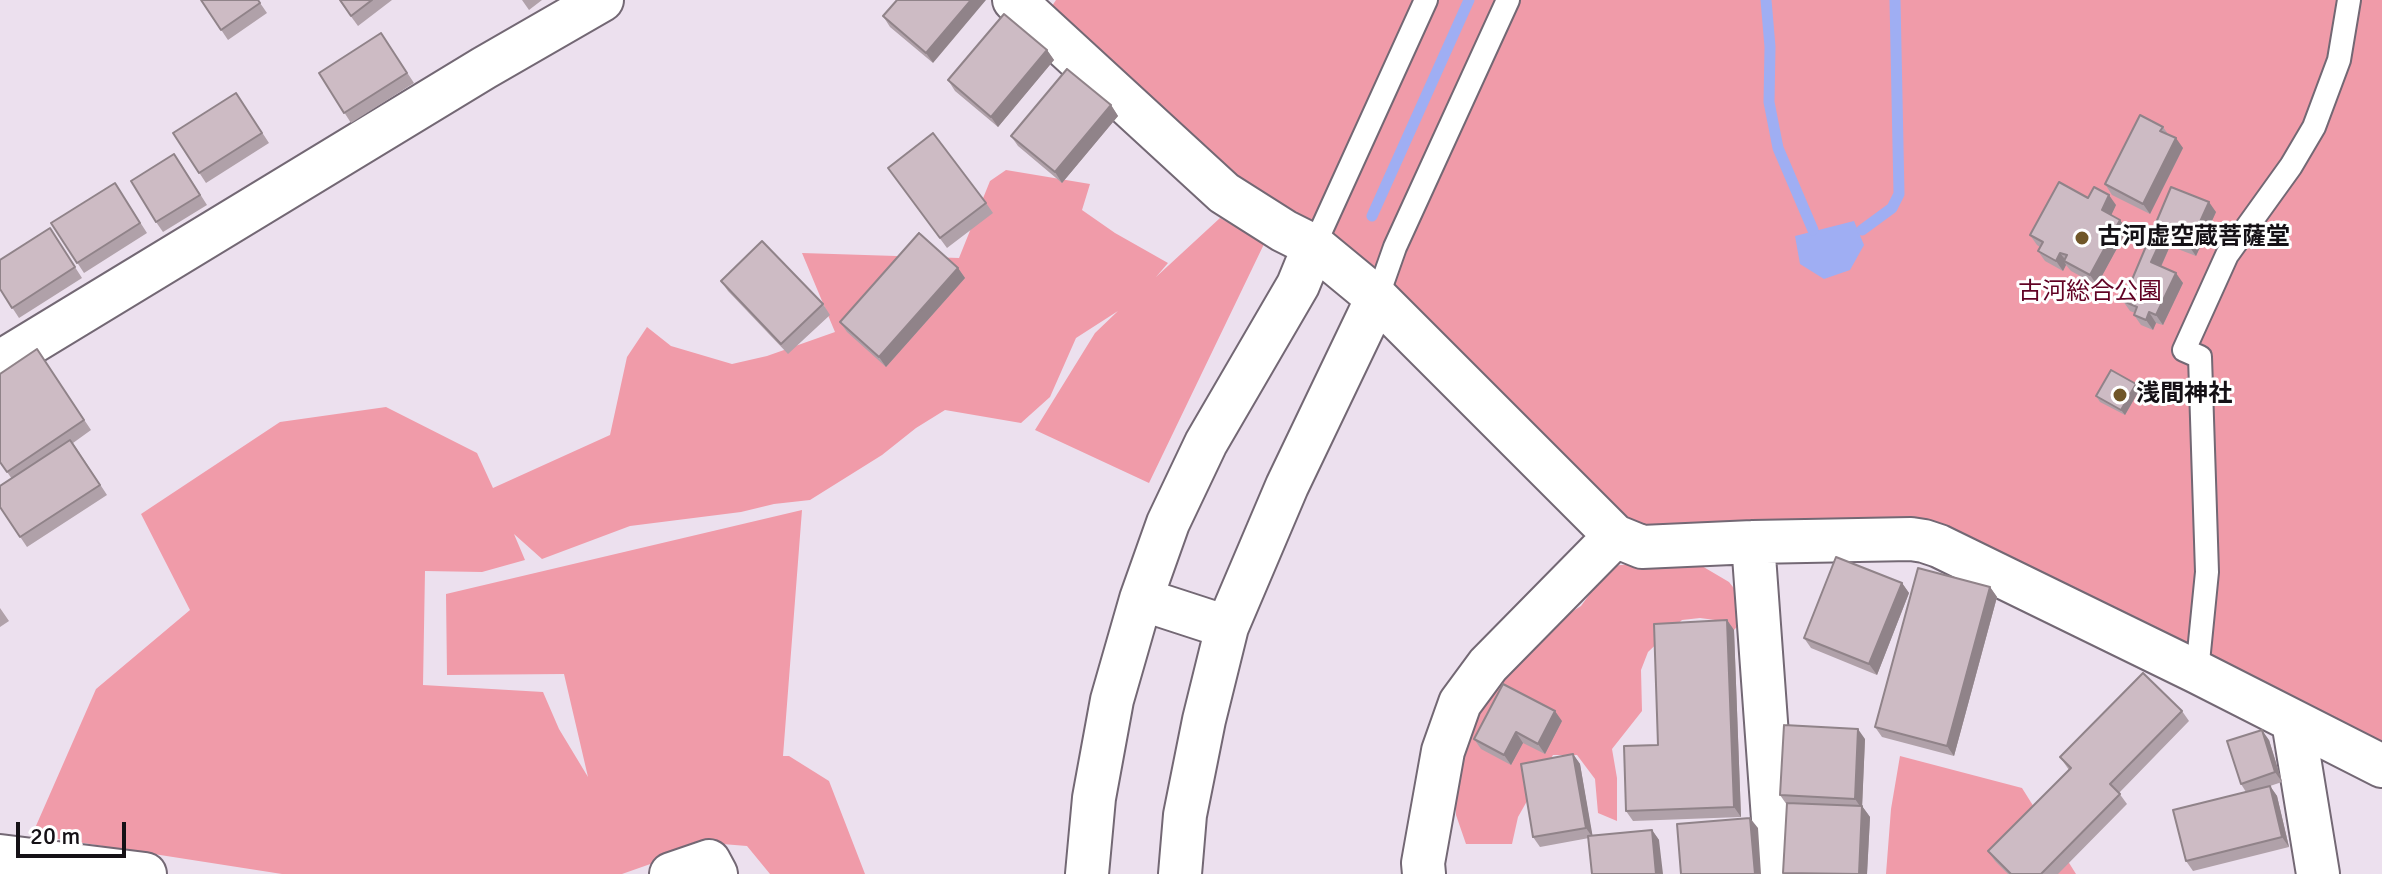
<!DOCTYPE html>
<meta charset="utf-8">
<style>
body{margin:0}
#map{position:relative;width:2382px;height:874px;overflow:hidden;background:#ece0ee;font-family:Signika,sans-serif}
canvas{display:block}
.scale{position:absolute;left:16px;top:822px;width:110px;height:36px;box-sizing:border-box;border:4px solid #151116;border-top:0;padding-left:10px;font-size:24px;line-height:28px;white-space:nowrap;color:#151116;-webkit-text-stroke:6px #fff;paint-order:stroke}
</style>
<div id="map">
<canvas width="2382" height="874"></canvas>
<div class="scale">20 m</div>
</div>
<script>
const g = document.querySelector('canvas').getContext('2d');
g.lineJoin = 'round';
function fillPath(path, color) { g.fillStyle = color; g.fill(path, 'evenodd'); }
const toPath = rows => new Path2D(rows.map(r => 'M' + r).join(''));
function strokePath(path, color, width, dash) { g.strokeStyle = color; g.lineWidth = width; g.lineCap = dash ? 'butt' : 'round'; g.setLineDash(dash || []); g.stroke(path); }
function drawText(font, color, halo, rows, align = 'center') {
  g.font = font + ' Signika,"Noto Sans JP",sans-serif'; g.lineWidth = 6; g.setLineDash([]); g.textBaseline = 'middle'; g.strokeStyle = halo; g.fillStyle = color; for (const [text, x, y, turn = 0] of rows) {
    g.save(); g.translate(x, y); g.rotate((+turn || 0) * Math.PI / 180); g.textAlign = isNaN(turn) ? turn : align; if (halo) g.strokeText(text, 0, 0); g.fillText(text, 0, 0); g.restore();
  }
}
fillPath(toPath([
 [1056,0,2382,0,2382,766,1939,546,1642,547,1167,142,1052,6],
 [1006,170,1090,184,1082,210,1115,233,1168,263,1156,277,1220,218,1265,242,1149,483,1035,430,1095,333,1118,311,1076,338,1050,397,1021,423,945,410,916,428,882,455,810,500,774,504,741,512,630,526,542,559,514,534,525,560,482,572,425,571,423,685,543,692,559,729,588,777,564,674,447,675,446,594,802,510,783,756,789,756,829,781,865,874,770,874,747,846,710,843,622,874,282,874,32,835,96,689,190,610,141,514,280,422,386,407,477,453,493,488,610,435,627,357,647,327,671,346,732,364,767,356,835,332,802,253,959,258,990,181],
 [1690,559,1729,582,1744,601,1745,618,1734,630,1715,620,1700,618,1682,620,1648,652,1641,670,1642,711,1612,749,1617,778,1617,821,1598,813,1595,779,1577,755,1553,755,1518,817,1512,844,1466,844,1456,815,1456,769,1471,716,1513,660,1551,625,1581,606,1610,566],
 [1900,756,2022,788,2076,874,1886,874,1891,809]
]), '#f09ba9');
fillPath(toPath([
 [1854,221,1864,245,1850,270,1824,279,1800,264,1795,236]
]), '#9faef3');
strokePath(toPath([
 [1766,0,1770,47,1769,102,1778,148,1813,230],
 [1372,216,1469,0],
 [1862,230,1892,208,1899,194,1895,0]
]), '#9faef3', 11);
const lane = toPath([
 [1314,246,1426,0],
 [1377,298,1395,247,1508,0],
 [2197,672,2207,572,2200,357,2184,350,2227,255,2291,166,2314,127,2339,60,2349,0]
]);
const street = toPath([
 [1014,0,1224,193,1284,231,1314,246,1377,298,1615,536,1642,547,1753,542,1911,539,1924,541,1939,546,2197,672,2382,766],
 [0,362,484,68,602,0],
 [1753,542,1777,874],
 [1141,599,1227,627],
 [2293,721,2318,874],
 [0,856,145,874],
 [671,874,709,861,716,874],
 [1087,874,1094,798,1112,700,1141,599,1168,523,1206,443,1298,285,1314,246],
 [1180,874,1185,815,1204,720,1227,627,1287,486,1377,298],
 [1424,874,1423,863,1443,751,1460,703,1488,665,1615,536]
]);
strokePath(lane, '#736874', 26);
strokePath(street, '#736874', 46);
strokePath(lane, '#fff', 22);
strokePath(street, '#fff', 42);
fillPath(toPath([
 [201,0,258,0,267,13,228,40],
 [339,0,392,0,358,26],
 [522,0,542,0,529,10],
 [897,0,933,63,890,27,883,16],
 [381,33,414,83,351,123,319,73],
 [1047,50,1054,60,998,127,955,91,948,80],
 [236,93,269,143,206,183,173,133],
 [1111,105,1118,116,1062,183,1018,146,1011,136],
 [2163,127,2168,134,2183,148,2150,214,2112,195,2105,184],
 [181,164,207,205,163,232,156,222],
 [888,168,986,203,993,213,947,248],
 [115,183,147,233,84,273,51,223],
 [2171,187,2216,212,2196,256,2170,246,2161,267,2183,283,2163,325,2156,323,2153,330,2141,325,2134,315,2135,313,2130,311,2123,301],
 [2088,198,2116,205,2111,215,2120,220,2127,230,2097,285,2071,271,2066,265,2063,271,2045,261,2038,251,2040,247,2037,245,2030,235],
 [50,228,82,278,19,318,0,289],
 [958,268,965,278,886,367,847,332,840,322],
 [721,281,823,304,830,315,788,354,728,291],
 [37,349,91,430,73,443,107,495,27,547,0,507,12,479,0,462],
 [2136,384,2140,389,2125,415,2100,402,2096,396],
 [1902,583,1909,593,1877,675,1811,648,1804,638],
 [1990,587,1997,597,1954,756,1882,737,1875,727],
 [0,608,9,621,0,627],
 [1727,620,1734,630,1741,817,1633,821,1626,811,1658,745],
 [2182,711,2189,721,2119,793,2127,804,2058,874,2008,874,1995,861,1988,851,2069,770,2060,757],
 [1562,721,1545,754,1523,743,1511,765,1481,749,1474,739],
 [1865,739,1862,806,1870,817,1867,874,1784,874,1787,805,1780,795],
 [2269,740,2282,782,2270,786,2277,796,2289,847,2193,871,2186,861,2246,792,2241,784],
 [1573,754,1580,764,1592,836,1652,830,1659,840,1589,838,1540,847,1533,837]
]), '#b0a1a9');
fillPath(toPath([
 [971,0,986,0,933,63,926,53],
 [1047,50,1054,60,998,127,991,117],
 [1111,105,1118,116,1062,183,1055,172],
 [2176,138,2183,148,2150,214,2143,204],
 [2109,195,2116,205,2109,220,2102,210],
 [2209,202,2216,212,2196,256,2189,246],
 [2120,220,2127,230,2097,285,2090,275],
 [2163,236,2170,246,2158,273,2151,262],
 [2060,253,2068,263,2064,261,2066,265,2063,271,2056,261],
 [958,268,965,278,886,367,879,357],
 [2176,273,2183,283,2163,325,2156,315],
 [2149,312,2156,323,2153,330,2146,320],
 [2136,384,2140,389,2125,415,2121,410],
 [1902,583,1909,593,1877,675,1869,664],
 [1990,587,1997,597,1954,756,1947,746],
 [1727,620,1734,630,1741,817,1734,807],
 [1555,711,1562,721,1545,754,1538,744],
 [1858,729,1865,739,1862,809,1855,799],
 [2262,730,2269,740,2282,782,2275,772],
 [1516,732,1523,743,1511,765,1504,755],
 [1573,754,1580,764,1593,838,1586,828],
 [2270,786,2277,796,2289,847,2282,837],
 [1862,806,1870,817,1867,874,1859,874],
 [1750,818,1758,828,1761,874,1755,874],
 [1652,830,1659,840,1663,874,1656,874]
]), '#908389');
const building = toPath([
 [201,0,258,0,260,3,221,30,201,0],
 [340,0,372,0,351,16,340,0],
 [897,0,971,0,926,53,883,16,897,0],
 [1004,14,1047,50,991,117,948,80,1004,14],
 [381,33,407,73,344,113,319,73,381,33],
 [1067,69,1111,105,1055,172,1011,136,1067,69],
 [236,93,262,133,199,173,173,133,236,93],
 [2140,115,2163,127,2160,131,2176,138,2143,204,2105,184,2140,115],
 [933,133,986,203,940,238,888,168,933,133],
 [174,154,200,195,156,222,131,181,174,154],
 [2059,182,2088,198,2094,187,2109,195,2102,210,2120,220,2090,275,2064,261,2067,255,2060,253,2056,261,2038,251,2043,242,2030,235,2059,182],
 [115,183,140,223,77,263,51,223,115,183],
 [2171,187,2209,202,2189,246,2163,236,2151,262,2176,273,2156,315,2149,312,2146,320,2134,315,2137,307,2123,301,2171,187],
 [50,228,75,267,12,308,0,289,0,260,50,228],
 [919,233,958,268,879,357,840,322,919,233],
 [762,241,823,304,781,344,721,281,762,241],
 [37,349,84,420,7,472,0,462,0,374,37,349],
 [2111,370,2136,384,2121,410,2096,396,2111,370],
 [70,440,100,485,20,537,0,507,0,486,70,440],
 [1836,557,1902,583,1869,664,1804,638,1836,557],
 [1918,568,1990,587,1947,746,1875,727,1918,568],
 [1727,620,1734,807,1626,811,1624,746,1658,745,1654,624,1727,620],
 [2143,673,2182,711,2110,784,2120,794,2041,874,2011,874,1988,851,2071,768,2060,757,2143,673],
 [1503,684,1555,711,1538,744,1516,732,1504,755,1474,739,1503,684],
 [1784,725,1858,729,1855,799,1780,795,1784,725],
 [2262,730,2275,772,2241,784,2227,741,2262,730],
 [1573,754,1586,828,1533,837,1521,764,1573,754],
 [2270,786,2282,837,2186,861,2173,810,2270,786],
 [1787,803,1862,806,1859,874,1783,873,1787,803],
 [1750,818,1755,874,1681,874,1677,824,1750,818],
 [1652,830,1656,874,1592,874,1588,836,1652,830]
]);
fillPath(building, '#cdbbc4');
strokePath(building, '#908389', 2);
for (const [x, y, r, color] of [
 [2082,238,8,"#705628"],
 [2120,395,8,"#705628"]
]) { const dot = new Path2D(); dot.arc(x, y, r, 0, 2 * Math.PI); g.fillStyle = color; g.fill(dot); strokePath(dot, '#fff', 3); }
drawText('bold 24px', '#151116', '#fff', [
 ["古河虚空蔵菩薩堂",2098,238],
 ["浅間神社",2136,395]
], 'left');
drawText('24px', '#610224', '#fff', [
 ["古河総合公園",2090,293]
]);
</script>
